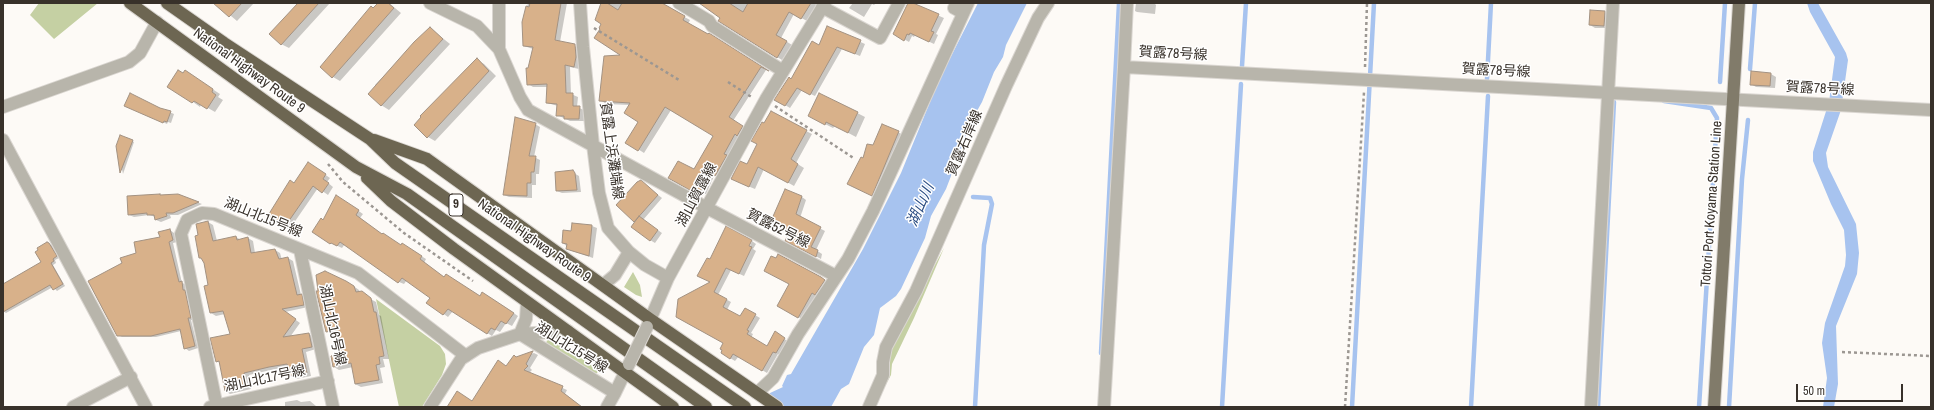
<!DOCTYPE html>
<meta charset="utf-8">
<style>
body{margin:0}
#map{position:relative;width:1934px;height:410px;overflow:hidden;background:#fdfaf6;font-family:"Archivo Narrow",sans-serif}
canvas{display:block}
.frame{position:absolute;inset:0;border:4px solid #38312a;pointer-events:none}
.scale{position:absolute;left:1796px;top:384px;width:107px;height:18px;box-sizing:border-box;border:2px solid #38312a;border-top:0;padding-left:5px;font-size:12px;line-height:14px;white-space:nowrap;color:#38312a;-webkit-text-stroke:3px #fff;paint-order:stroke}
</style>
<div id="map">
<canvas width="1934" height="410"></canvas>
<div class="frame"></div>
<div class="scale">50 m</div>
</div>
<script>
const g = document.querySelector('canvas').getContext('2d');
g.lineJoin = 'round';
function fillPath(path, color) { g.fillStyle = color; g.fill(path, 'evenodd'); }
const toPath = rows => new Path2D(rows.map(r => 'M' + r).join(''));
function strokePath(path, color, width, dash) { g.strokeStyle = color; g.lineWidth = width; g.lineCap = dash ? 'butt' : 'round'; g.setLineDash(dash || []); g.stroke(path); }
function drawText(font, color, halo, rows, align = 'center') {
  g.font = font + ' "Archivo Narrow","Noto Sans JP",sans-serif'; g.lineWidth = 3; g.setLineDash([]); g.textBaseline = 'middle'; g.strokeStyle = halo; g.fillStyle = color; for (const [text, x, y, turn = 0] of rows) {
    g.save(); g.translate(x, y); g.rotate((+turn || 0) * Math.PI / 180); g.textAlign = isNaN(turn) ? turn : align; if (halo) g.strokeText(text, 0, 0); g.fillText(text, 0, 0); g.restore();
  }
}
fillPath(toPath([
 [39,3,98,3,54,39,30,15],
 [944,248,914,318,892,364,891,375,883,390,889,373,888,360,891,347],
 [633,272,640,285,642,297,636,295,624,287],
 [376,299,440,346,445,354,446,364,442,375,422,407,399,407],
 [552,339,599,370,597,373,592,373,546,344,547,340]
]), '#c5d0a3');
fillPath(toPath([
 [978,3,1027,3,1006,45,1003,57,994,72,982,102,968,127,964,144,953,162,951,176,946,189,931,216,925,238,901,289,896,296,880,308,874,335,864,347,849,384,841,389,831,407,768,407,770,393,783,387,782,386,787,375,791,374,863,249,901,173,939,80],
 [1807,3,1818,3,1846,53,1848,60,1841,110,1826,153,1828,167,1856,224,1859,253,1857,274,1836,326,1838,384,1834,407,1823,407,1827,378,1822,343,1825,323,1845,266,1846,255,1844,230,1831,204,1813,161,1813,152,1829,102,1835,57,1810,12]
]), '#a7c3ef');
fillPath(toPath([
 [222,3,254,3,237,21,219,6],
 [297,3,330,3,289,48,281,44],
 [379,3,389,3,401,13,340,81,333,77,374,9],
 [528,3,567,3,560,42,580,48,581,60,579,69,570,67,571,94,578,97,577,107,584,110,584,121,570,121,557,115,558,106,547,103,548,87,533,87,528,84,533,49,524,46,523,22],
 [603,3,659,3,690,20,688,24,714,37,766,70,733,121,748,130,721,178,715,174,706,194,704,194,702,196,670,178,694,170,715,136,671,110,644,153,627,142,639,122,630,105,606,104,601,100,624,56,602,29],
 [702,3,818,3,807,21,794,14,781,38,792,45,782,60,719,21,722,17],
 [853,3,876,3,874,5,872,4,864,17,849,8],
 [909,3,944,18,936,34,938,35,934,44,915,35,914,37,912,36,909,42,895,34],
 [1136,3,1154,3,1156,5,1155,14,1137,12,1135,11],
 [1605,12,1610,15,1609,28,1595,28,1590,25],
 [827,27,865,44,860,56,842,49,815,96,802,90,790,108,785,105,819,46],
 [430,28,450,44,389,110,381,105,375,85],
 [477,60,484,64,496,76,435,141,428,137],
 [185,71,220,94,218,97,223,100,215,112,201,104,200,107,193,102,183,74],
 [1752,73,1771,74,1776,77,1775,88,1756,87,1751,84],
 [820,94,865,117,856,137,835,126,833,128,817,120],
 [130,95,174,114,171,123,168,122,167,124,129,107],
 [535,124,540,127,534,157,540,160,539,174,536,174,536,185,532,185,532,198,509,197,504,195],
 [806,131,812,134,796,163,804,168,794,186,764,169,755,189,738,182,748,165],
 [898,132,903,135,877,198,853,186,864,159,873,147],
 [132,141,134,142,123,174,117,146],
 [314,167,330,178,327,182,333,187,328,195,318,188,289,230,284,227,294,184],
 [572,172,579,176,581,192,562,193,557,191],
 [641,182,662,198,643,220,662,233,655,243,650,240,634,221],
 [178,195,202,204,178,215,170,215,171,218,161,222,156,220,156,217,149,215,134,217,129,215],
 [802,197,806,200,800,218,825,231,816,250,822,254,821,259,786,240,790,234,773,226],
 [341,199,363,214,360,218,383,235,401,246,407,247,426,259,424,263,445,278,480,297,488,296,518,316,512,326,506,323,500,332,496,330,492,336,453,311,448,317,428,303,431,298,407,280,404,284,399,282,345,244,342,248,331,243,324,221],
 [208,222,213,225,217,241,236,237,241,240,248,238,253,241,255,253,275,250,280,253,282,260,288,258,293,261,301,295,306,298,308,307,285,312,300,323,290,337,309,334,314,337,316,349,306,352,311,376,296,379,291,376,289,367,275,369,249,375,251,389,230,394,225,391,220,363,217,361,231,335,225,314,216,316,211,313,209,286,203,259,200,258,200,236,197,225],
 [573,224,592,226,597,228,593,258,572,251,563,243,572,232],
 [170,230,174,233,177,242,173,243,182,283,185,284,186,292,188,293,194,320,191,320,198,348,189,351,185,348,181,331,156,337,122,337,118,335,123,263],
 [752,241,756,244,753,249,756,251,744,276,731,270,718,295,731,302,727,310,741,317,745,309,760,318,751,333,753,334,751,338,767,347,775,333,789,342,781,355,778,354,767,373,739,356,735,361,730,358,724,343,712,283,711,261,748,251],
 [49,244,52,245,59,258,55,260,56,263,53,265,65,286,57,291,53,287,6,313,3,311,3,285,42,262],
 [821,278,826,281,804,320,778,306,790,284],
 [352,285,359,290,360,293,376,302,379,315,381,316,389,359,383,359,385,367,380,368,383,383,361,387,355,384,353,367,339,370,334,367,342,354,339,333,332,334,327,331],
 [534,353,538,355,530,368,532,370,529,373,567,390,565,394,582,407,448,407,473,402,516,358],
 [297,400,301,402,310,401,316,406,321,407,285,407,285,402]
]), '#0003');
strokePath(toPath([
 [1242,66,1246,3],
 [1750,69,1755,3],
 [1487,79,1491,3],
 [1720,82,1725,3],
 [1664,101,1711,108,1717,118,1699,407],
 [973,197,990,198,992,204,984,245,975,407],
 [1101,353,1119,3],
 [1222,407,1241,84],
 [1352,407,1374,3],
 [1471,407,1488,96],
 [1598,407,1614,102],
 [1729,407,1742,179,1748,120]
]), '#a7c3ef', 4.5);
const building = toPath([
 [213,3,242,3,229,17,213,3],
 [298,3,319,3,281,45,269,34,298,3],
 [378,3,388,3,394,8,332,78,320,67,371,6,373,8,378,3],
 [530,3,561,3,555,40,575,44,576,57,574,67,565,65,566,93,573,93,573,106,580,106,579,119,564,119,564,116,556,116,557,104,546,103,547,84,527,85,526,68,528,68,533,47,523,46,522,22,526,6,529,7,530,3],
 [601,3,607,3,618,10,622,3,662,3,685,16,683,20,708,34,709,33,769,71,761,67,729,117,743,126,737,136,735,134,724,154,727,155,715,176,710,172,700,192,698,191,697,194,668,178,678,161,694,169,713,136,665,107,638,151,625,143,638,122,624,113,630,103,599,101,604,56,620,55,594,38,600,29,599,28,601,24,595,20,601,3],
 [699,3,729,3,743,12,748,3,811,3,801,19,789,12,776,35,787,41,777,58,718,21,720,18,699,3],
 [908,3,913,3,939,14,931,31,934,32,929,42,910,33,909,35,907,34,904,41,893,34,908,3],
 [1590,10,1605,11,1604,26,1589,25,1590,10],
 [827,26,861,40,855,54,837,47,810,95,797,88,785,106,774,100,789,77,791,79,812,41,819,45,827,26],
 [430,27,443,39,381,106,368,94,414,42,430,27],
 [477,58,489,71,427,138,414,125,421,117,420,116,477,58],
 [178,70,183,73,185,70,213,89,212,92,216,95,207,109,194,101,192,103,167,87,178,70],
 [1751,71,1771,73,1770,86,1750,85,1751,71],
 [130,93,160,108,171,111,167,122,164,121,163,123,124,106,130,93],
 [819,93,858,112,848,133,826,122,825,125,808,116,819,93],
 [771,111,807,130,791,159,798,164,788,183,758,167,749,187,731,179,740,161,747,164,757,144,751,141,762,122,764,123,771,111],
 [515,117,536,123,529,156,536,156,534,172,531,172,531,183,527,183,527,196,503,195,515,117],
 [882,124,899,131,872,196,847,184,861,157,863,158,867,144,873,145,882,124],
 [120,135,133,140,120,173,116,146,120,135],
 [308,162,326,174,323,179,329,183,322,193,313,186,284,228,267,217,290,180,294,183,308,162],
 [573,170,575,173,577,190,556,191,555,172,573,170],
 [641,180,658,195,634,222,616,205,637,182,641,180],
 [785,189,802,196,796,214,821,227,811,247,818,250,816,257,785,241,789,233,772,226,773,222,771,221,785,189],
 [160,194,160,195,178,194,199,202,173,213,166,213,167,216,155,220,154,215,147,215,147,213,128,215,127,196,160,194],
 [336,195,359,210,356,215,382,234,383,233,401,245,402,243,422,256,420,259,444,277,446,274,480,296,482,292,514,313,506,324,501,321,495,330,491,328,487,334,448,309,443,315,426,303,430,298,402,278,398,283,340,242,337,246,331,243,330,244,312,232,321,218,323,220,336,195],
 [639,216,658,230,650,241,631,227,639,216],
 [208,221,213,241,236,236,237,240,248,237,251,253,275,249,279,259,288,257,297,295,302,294,304,305,282,309,296,319,283,337,309,333,312,347,302,349,307,373,290,376,287,364,269,367,244,373,247,386,225,391,219,361,216,362,210,338,230,334,223,311,210,313,204,286,208,285,204,263,201,258,199,258,195,236,198,235,196,224,208,221],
 [572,223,592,225,589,256,566,249,567,244,562,243,563,230,571,231,572,223],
 [726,226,752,240,749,246,752,247,739,274,726,268,714,292,727,299,723,307,740,316,745,308,756,314,747,330,749,331,747,334,767,346,775,331,785,338,776,353,773,352,762,371,733,354,730,359,721,353,722,350,720,349,723,343,676,317,678,299,710,282,697,276,707,258,710,259,726,226],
 [170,229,173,240,169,242,179,282,182,281,183,290,185,290,191,318,188,318,195,346,184,349,180,329,151,336,117,336,88,281,122,263,120,258,136,253,134,242,160,237,158,232,170,229],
 [47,242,49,243,57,256,53,259,54,261,51,263,63,284,53,290,50,285,3,312,3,284,41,262,35,252,38,250,37,248,47,242],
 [778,254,821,277,825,280,815,295,812,293,798,318,777,306,789,284,764,271,771,256,776,258,778,254],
 [325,271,346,281,354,286,356,292,362,291,371,298,374,312,376,312,384,356,379,357,380,364,376,365,379,380,355,384,351,363,333,367,331,356,341,353,337,330,326,332,316,291,318,291,316,275,325,271],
 [533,351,526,364,528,366,524,370,563,386,561,391,582,407,447,407,457,391,472,401,498,360,506,366,514,355,516,357,533,351]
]);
fillPath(building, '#d8b18a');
strokePath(building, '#a39282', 1);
const minor = toPath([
 [430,3,477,26,499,49,520,97,528,110,707,208,836,276],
 [580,3,583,47,593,145,599,193,608,228,629,252,645,265,668,278],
 [679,3,709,21,712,26,783,71],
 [957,3,954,8,963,13],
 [1127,3,1124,67,1931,110],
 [822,7,880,38,899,3],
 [499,49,499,3],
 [3,107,129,62,140,53,157,22],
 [3,140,146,407],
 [300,250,333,407],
 [603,285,615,275,629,252],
 [527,303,526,319,520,334,568,331],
 [647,327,668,278,766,99,825,3],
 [757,393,773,378,798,334,848,259,873,211,968,3],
 [73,407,131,377],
 [210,407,328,381],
 [217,407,181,234,187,220,202,213,214,214,358,273,466,356],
 [430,407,461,359,478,348,520,334,615,393],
 [607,407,615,393,629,364],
 [869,407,883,375,883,362,886,347,916,291,1006,86,1038,18,1048,3],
 [1104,407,1124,67],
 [1591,407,1613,3]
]);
const major = toPath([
 [1714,407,1739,3]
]);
const highway = toPath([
 [130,3,356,167,407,194,706,407],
 [167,3,224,43,370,139,395,163,745,407],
 [374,140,427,159,650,319,777,407],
 [367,178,391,201,454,249,673,407]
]);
strokePath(minor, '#dad6d1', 14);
strokePath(major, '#dad6d1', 14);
strokePath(highway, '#dad6d1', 14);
strokePath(toPath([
 [594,28,679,80],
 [1365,67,1367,3],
 [728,82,753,98],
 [775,106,855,159],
 [328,164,343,182,404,233,473,281],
 [1842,352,1931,356],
 [1345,407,1364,92]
]), '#9c9792', 2.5, [3, 3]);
strokePath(minor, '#b8b5ab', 12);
strokePath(major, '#817b6a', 12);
strokePath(highway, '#6d6652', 12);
const minorBridge = toPath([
 [629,364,647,327]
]);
strokePath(minorBridge, '#dad6d1', 14, []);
strokePath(minorBridge, '#b8b5ab', 12);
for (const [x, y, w] of [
 [456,205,14]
]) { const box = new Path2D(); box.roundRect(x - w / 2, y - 11, w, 22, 3); g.fillStyle = '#fff'; g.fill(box); strokePath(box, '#38312a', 1); }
drawText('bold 13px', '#38312a', null, [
 ["9",456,205]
]);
drawText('14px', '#38312a', '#fff', [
 ["賀露78号線",1173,54,3],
 ["National Highway Route 9",249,71,36],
 ["賀露78号線",1496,71,3],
 ["賀露78号線",1820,89,3],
 ["賀露右岸線",965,143,-67],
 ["賀露上浜灘端線",611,151,82],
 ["湖山賀露線",697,195,-62],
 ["Tottori Port Koyama Station Line",1712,204,-86],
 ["湖山北15号線",263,218,22],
 ["賀露52号線",778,229,27],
 ["National Highway Route 9",534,241,35],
 ["湖山北16号線",332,325,78],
 ["湖山北15号線",571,348,32],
 ["湖山北17号線",265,379,-12]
]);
drawText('italic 15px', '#2a4c82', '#fff', [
 ["湖山川",921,205,-66]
]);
</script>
